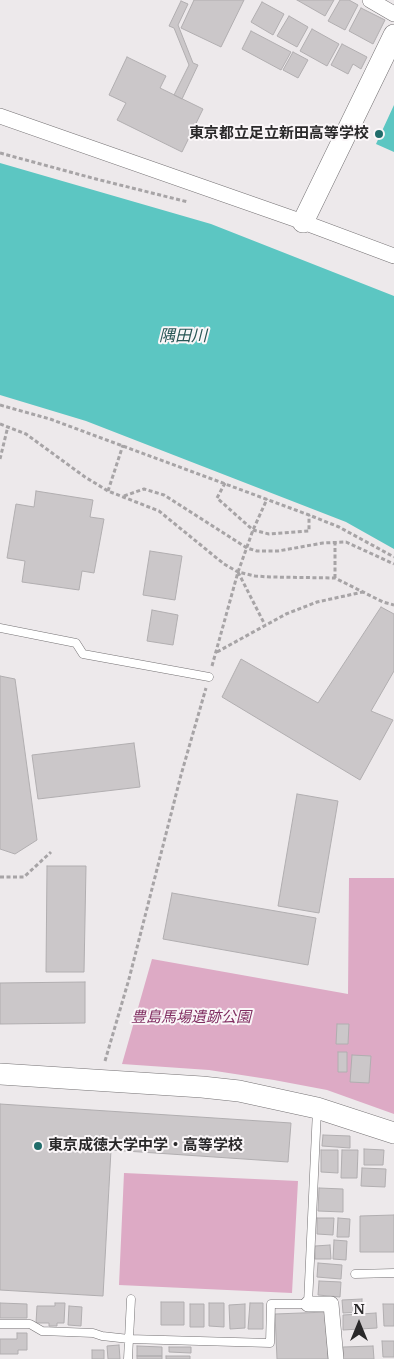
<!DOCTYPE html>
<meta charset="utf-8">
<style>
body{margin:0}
#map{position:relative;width:394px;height:1359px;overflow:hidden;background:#ede9eb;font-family:Merriweather,serif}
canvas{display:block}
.north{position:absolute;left:334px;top:1299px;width:50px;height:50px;-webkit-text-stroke:4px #faf6f8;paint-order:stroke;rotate:0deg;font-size:14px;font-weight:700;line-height:20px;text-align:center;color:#2a292a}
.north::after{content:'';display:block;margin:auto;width:18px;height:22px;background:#2a292a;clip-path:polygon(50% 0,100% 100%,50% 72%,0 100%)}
</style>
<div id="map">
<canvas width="394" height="1359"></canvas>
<div class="north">N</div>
</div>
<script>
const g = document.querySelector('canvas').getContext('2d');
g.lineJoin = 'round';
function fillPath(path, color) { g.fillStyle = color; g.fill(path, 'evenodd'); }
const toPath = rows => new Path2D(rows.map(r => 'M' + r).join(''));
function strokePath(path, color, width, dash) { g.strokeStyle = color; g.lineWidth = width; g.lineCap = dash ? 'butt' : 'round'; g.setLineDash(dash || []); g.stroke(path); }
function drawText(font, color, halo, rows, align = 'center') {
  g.font = font + ' Merriweather,"Noto Sans JP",serif'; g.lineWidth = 4; g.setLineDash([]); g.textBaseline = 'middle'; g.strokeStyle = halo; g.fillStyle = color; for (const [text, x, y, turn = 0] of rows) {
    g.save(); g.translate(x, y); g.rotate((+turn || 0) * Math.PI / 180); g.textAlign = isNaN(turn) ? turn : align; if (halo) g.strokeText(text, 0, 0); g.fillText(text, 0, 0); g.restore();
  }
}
fillPath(toPath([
 [349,878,394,878,394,1114,327,1090,274,1080,209,1070,122,1064,152,959,348,994],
 [124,1173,298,1181,292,1293,119,1285]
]), '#ddaac5');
fillPath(toPath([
 [394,105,394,152,376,144],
 [0,163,211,224,394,296,394,549,346,522,86,421,0,395]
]), '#5cc6c2');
const building = toPath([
 [194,0,244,0,221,47,181,28,194,0],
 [297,0,334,0,325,16,297,0],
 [340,0,349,0,358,5,345,30,328,21,340,0],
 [181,1,188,4,178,25,193,63,198,65,182,99,174,95,189,65,174,28,169,26,181,1],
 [262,2,284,14,273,35,251,22,262,2],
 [361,8,385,20,373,44,349,31,361,8],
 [289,16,308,27,297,47,277,36,289,16],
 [312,29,339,44,327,66,300,51,312,29],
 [251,31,291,52,281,70,242,49,251,31],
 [342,44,367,57,361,69,353,64,348,74,331,65,342,44],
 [293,52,308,60,298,78,283,70,293,52],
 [127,57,166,76,160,88,203,109,182,152,117,120,126,103,109,95,127,57],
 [36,491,93,500,90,517,104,519,94,573,82,571,79,590,22,582,25,561,7,558,16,504,34,507,36,491],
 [150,551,182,556,175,600,143,595,150,551],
 [381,607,394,614,394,671,371,711,393,720,360,780,222,697,241,659,318,703,381,607],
 [152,610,178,615,173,645,147,641,152,610],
 [0,676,15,679,37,840,15,854,0,849,0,676],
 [134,743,140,787,38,799,32,755,134,743],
 [297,794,338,801,319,913,278,906,297,794],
 [47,866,86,866,84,972,46,972,47,866],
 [172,893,316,918,308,965,163,939,172,893],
 [85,982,85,1023,0,1024,0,983,85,982],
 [337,1024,349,1024,348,1044,336,1044,337,1024],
 [338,1052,347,1052,347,1072,338,1072,338,1052],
 [352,1055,371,1056,369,1083,350,1082,352,1055],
 [0,1104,291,1123,288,1162,111,1150,103,1296,0,1290,0,1104],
 [323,1135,350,1136,350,1148,322,1146,323,1135],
 [364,1149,384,1150,383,1165,364,1165,364,1149],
 [321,1150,338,1150,338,1173,321,1172,321,1150],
 [342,1150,358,1150,357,1178,341,1178,342,1150],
 [362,1168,386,1169,385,1187,361,1186,362,1168],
 [319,1188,343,1189,343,1212,318,1211,319,1188],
 [394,1215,394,1252,360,1252,360,1216,394,1215],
 [317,1218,334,1218,333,1235,317,1234,317,1218],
 [338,1218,350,1219,349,1237,337,1237,338,1218],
 [334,1240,347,1241,346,1260,333,1259,334,1240],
 [330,1245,331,1259,315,1259,315,1246,330,1245],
 [318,1263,342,1265,341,1279,317,1277,318,1263],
 [319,1281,341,1282,340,1297,318,1295,319,1281],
 [362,1299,362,1312,343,1313,342,1300,362,1299],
 [161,1302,184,1302,184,1325,161,1325,161,1302],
 [0,1303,27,1304,27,1318,0,1318,0,1303],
 [55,1303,65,1303,64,1323,57,1323,57,1326,49,1326,49,1323,36,1323,37,1306,55,1306,55,1303],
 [209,1303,224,1303,224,1327,209,1326,209,1303],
 [250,1303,263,1303,263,1329,248,1329,250,1303],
 [190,1304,204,1304,204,1327,190,1327,190,1304],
 [245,1304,245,1328,230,1329,229,1305,245,1304],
 [383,1304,394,1304,394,1326,384,1326,383,1304],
 [69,1306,82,1307,81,1326,68,1325,69,1306],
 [327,1312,328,1359,277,1359,275,1314,327,1312],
 [376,1313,377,1328,343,1330,343,1315,376,1313],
 [17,1333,27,1333,27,1350,18,1350,18,1354,0,1354,0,1339,17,1339,17,1333],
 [382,1341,394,1341,394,1357,383,1357,382,1341],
 [119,1345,120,1359,108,1359,107,1346,119,1345],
 [137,1346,162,1347,162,1356,137,1356,137,1346],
 [373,1346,374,1359,343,1359,343,1347,373,1346],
 [169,1347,191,1347,191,1353,169,1352,169,1347],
 [92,1350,104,1350,104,1359,92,1359,92,1350],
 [137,1356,162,1356,162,1359,137,1359,137,1356],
 [166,1356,190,1356,190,1359,166,1359,166,1356]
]);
fillPath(building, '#cbc7c9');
strokePath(building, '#b1aeb0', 1);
const lane = toPath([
 [0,628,76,643,83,654,209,677],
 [355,1274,394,1273],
 [0,1324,30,1324,42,1331,93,1333,102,1336,129,1339,131,1299],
 [128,1359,129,1339,270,1343,271,1304,308,1304,317,1110]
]);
const street = toPath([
 [370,0,394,14],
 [0,116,303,222,394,256],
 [308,1304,331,1304,336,1359]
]);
const secondary = toPath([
 [303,222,394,35],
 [0,1074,202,1087,239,1091,317,1108,394,1133]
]);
strokePath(lane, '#757274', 9);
strokePath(street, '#757274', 16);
strokePath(secondary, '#757274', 22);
strokePath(toPath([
 [0,153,96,179,188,202],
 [0,405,50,419,309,515,339,527,394,557],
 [0,424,26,434,85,477,108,491,159,511,224,564,238,572,255,576,270,577,335,578,383,602,394,605],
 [0,459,8,426],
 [225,483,217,498,253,530,269,534,309,531,309,515],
 [108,491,123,445],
 [124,496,144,489,164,495,247,548,257,551,278,551,323,543,346,542,394,564],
 [238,572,265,625],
 [335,578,335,542],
 [217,652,286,614,317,602,363,592],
 [212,666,238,572,253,530,267,499],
 [0,877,24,877,51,852],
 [105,1061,129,979,181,775,206,688]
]), '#a7a4a6', 3, [4, 2.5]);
strokePath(lane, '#fff', 8);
strokePath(street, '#fff', 15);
strokePath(secondary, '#fff', 21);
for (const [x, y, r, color] of [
 [379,134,5,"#206c6a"],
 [38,1146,5,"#206c6a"]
]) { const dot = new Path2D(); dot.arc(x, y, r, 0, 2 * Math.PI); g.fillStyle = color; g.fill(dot); strokePath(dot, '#faf6f8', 2); }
drawText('bold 15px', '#2a292a', '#faf6f8', [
 ["東京都立足立新田高等学校",369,134],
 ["東京成徳大学中学・高等学校",48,1146,"left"]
], 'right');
drawText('italic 15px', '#812f62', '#faf6f8', [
 ["豊島馬場遺跡公園",191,1018]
]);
drawText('italic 16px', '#275554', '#faf6f8', [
 ["隅田川",183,336]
]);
</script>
